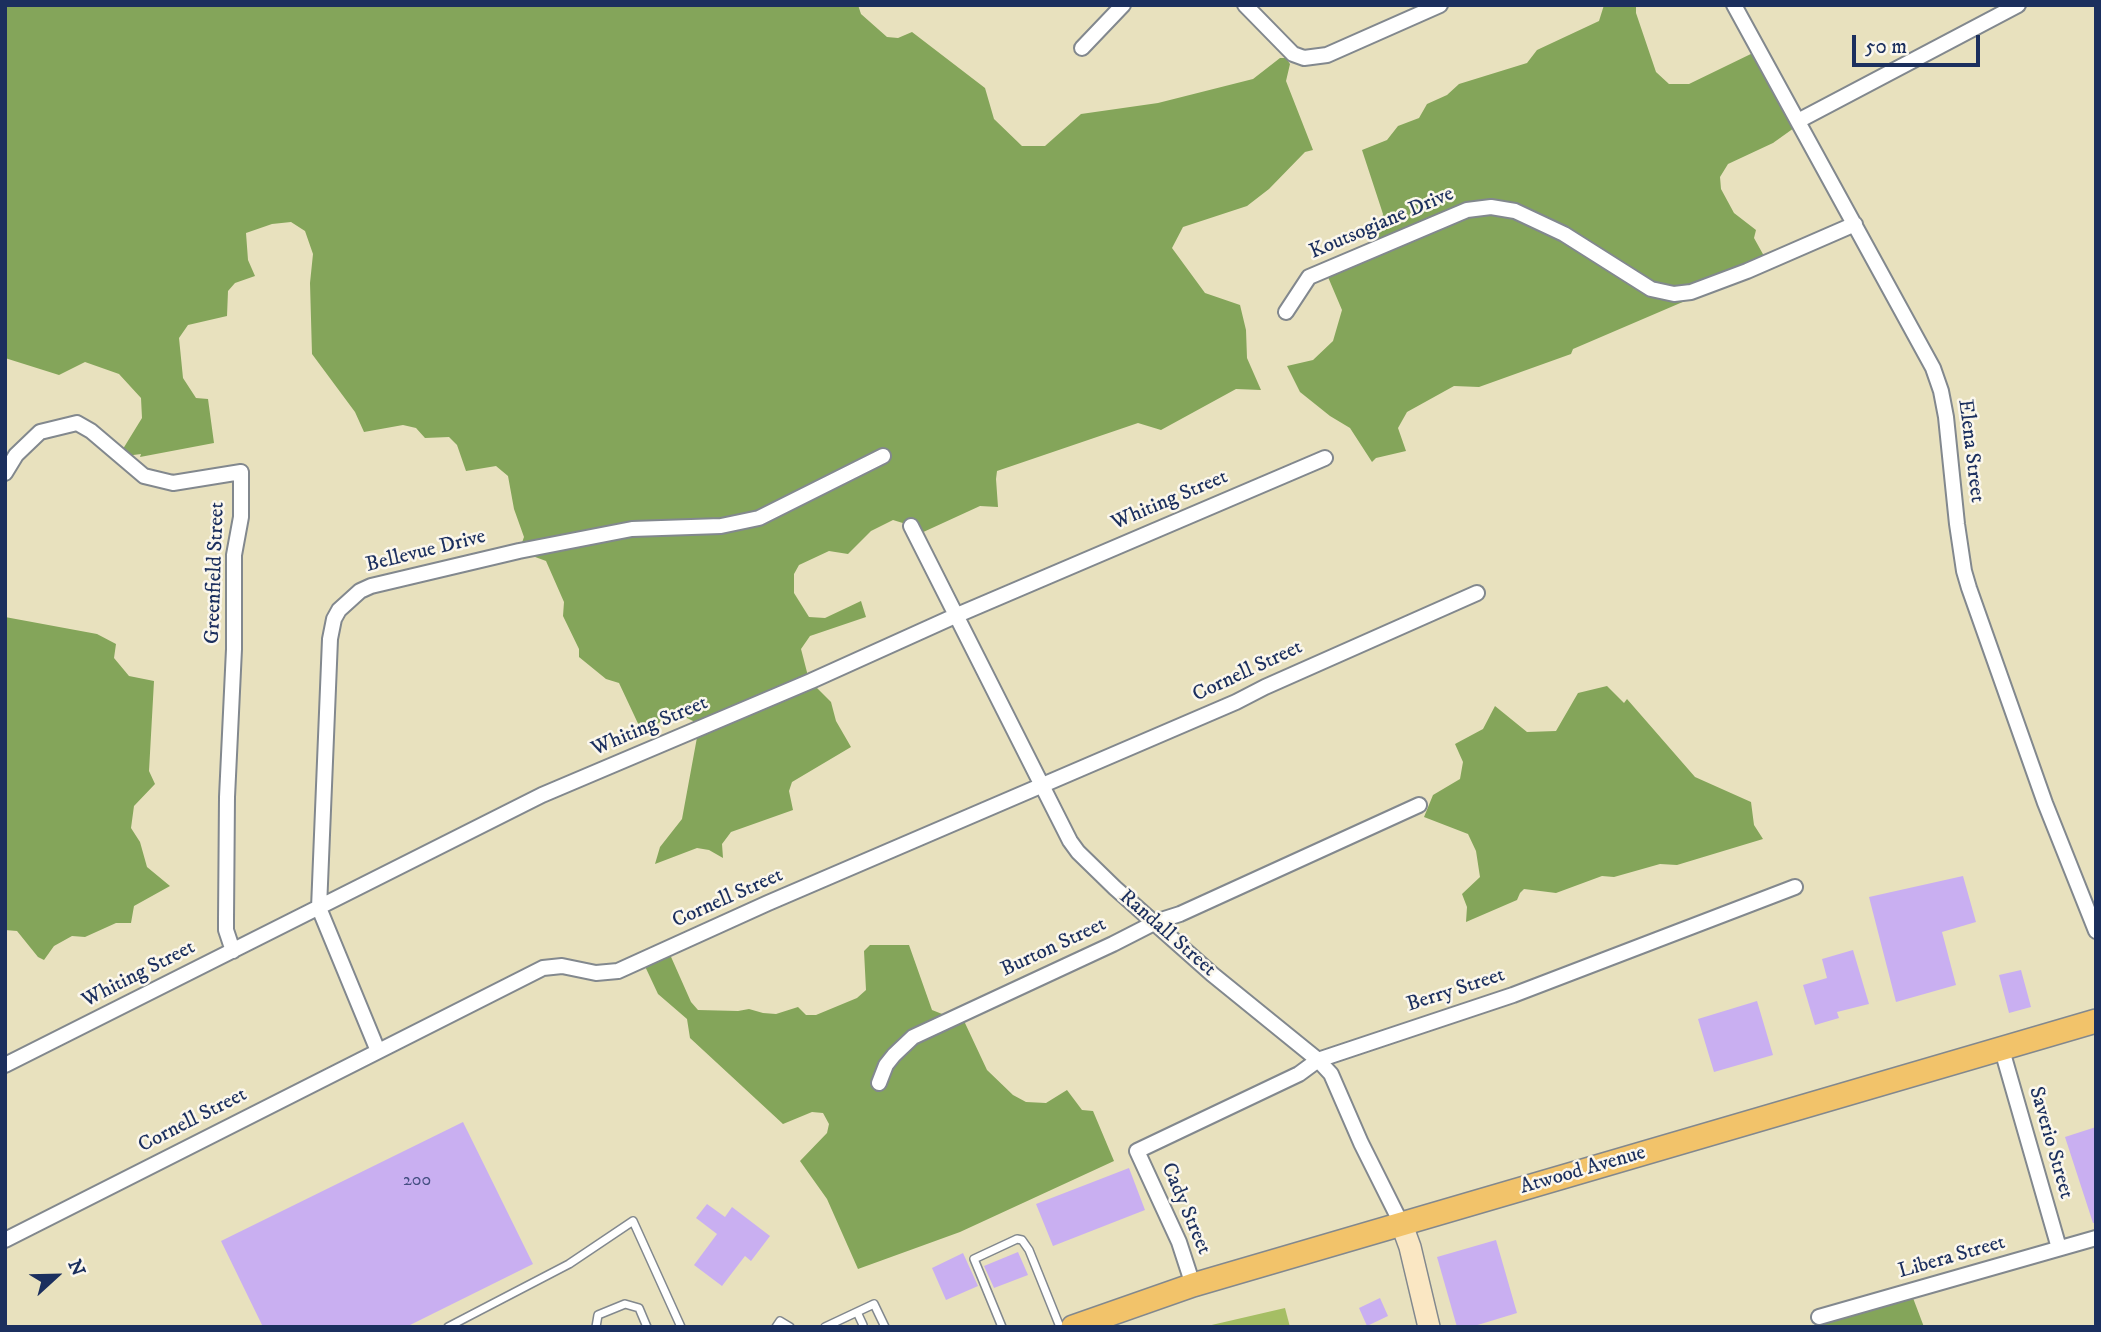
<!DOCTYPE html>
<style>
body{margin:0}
#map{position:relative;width:2101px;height:1332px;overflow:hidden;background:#e8e1be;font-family:"IM FELL DW Pica",serif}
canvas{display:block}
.frame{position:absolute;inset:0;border:7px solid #1b2f5e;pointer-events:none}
.north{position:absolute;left:21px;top:1241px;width:70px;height:70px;-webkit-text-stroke:5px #fbf7ec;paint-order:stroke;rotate:68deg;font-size:19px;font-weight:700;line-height:28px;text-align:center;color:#1b2f5e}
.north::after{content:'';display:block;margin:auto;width:24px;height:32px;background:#1b2f5e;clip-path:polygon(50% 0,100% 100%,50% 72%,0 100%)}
.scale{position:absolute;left:1852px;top:35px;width:128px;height:32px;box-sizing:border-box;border:4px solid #1b2f5e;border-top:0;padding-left:9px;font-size:21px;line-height:24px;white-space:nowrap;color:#1b2f5e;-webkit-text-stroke:5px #fbf7ec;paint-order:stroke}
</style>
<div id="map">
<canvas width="2101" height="1332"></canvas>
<div class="frame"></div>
<div class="north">N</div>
<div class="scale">50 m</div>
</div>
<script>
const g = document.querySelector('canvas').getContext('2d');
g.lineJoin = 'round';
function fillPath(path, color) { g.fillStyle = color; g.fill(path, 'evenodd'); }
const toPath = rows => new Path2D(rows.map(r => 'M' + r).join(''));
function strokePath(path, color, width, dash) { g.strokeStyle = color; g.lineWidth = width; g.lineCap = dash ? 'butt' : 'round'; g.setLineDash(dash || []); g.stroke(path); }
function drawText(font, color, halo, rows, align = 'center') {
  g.font = font + ' "IM FELL DW Pica",serif'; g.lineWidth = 5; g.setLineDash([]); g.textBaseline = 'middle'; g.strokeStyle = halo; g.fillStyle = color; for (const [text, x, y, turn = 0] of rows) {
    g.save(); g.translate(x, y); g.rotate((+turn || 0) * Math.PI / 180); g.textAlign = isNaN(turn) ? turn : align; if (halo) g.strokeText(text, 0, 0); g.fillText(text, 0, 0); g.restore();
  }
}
fillPath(toPath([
 [1285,1308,1290,1327,1203,1327]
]), '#a5be64');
fillPath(toPath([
 [5,5,858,5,861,14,887,37,898,38,912,32,985,88,994,119,1022,146,1045,146,1081,114,1158,103,1253,79,1280,58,1286,58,1290,64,1286,81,1313,150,1305,152,1269,189,1247,206,1183,227,1172,248,1205,293,1240,305,1246,330,1247,358,1261,390,1236,389,1161,430,1138,423,997,471,996,479,998,507,980,506,919,534,906,524,893,520,871,531,848,554,829,551,799,565,794,574,794,593,809,617,825,618,861,601,866,617,810,636,801,649,809,680,831,702,836,721,851,747,792,782,789,791,793,810,731,832,722,844,723,858,709,850,697,848,655,864,660,847,682,819,698,732,693,721,677,713,642,732,619,683,606,679,579,657,579,649,563,616,564,602,546,561,519,551,524,537,514,509,508,476,496,466,466,471,457,445,449,437,425,438,416,428,403,425,364,432,355,412,312,354,310,283,313,254,305,231,291,222,272,224,246,233,248,260,255,276,235,283,228,291,227,316,188,325,179,338,183,378,196,398,208,399,214,443,140,457,141,454,118,457,142,418,141,398,119,374,85,362,59,375,5,358],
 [1604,5,1636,5,1636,13,1656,72,1669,84,1689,84,1757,51,1801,123,1773,143,1728,164,1720,177,1721,189,1734,213,1756,230,1754,238,1769,265,1573,349,1571,354,1479,387,1454,386,1407,412,1398,428,1406,451,1376,458,1372,462,1350,428,1330,416,1300,392,1287,366,1313,360,1333,341,1342,310,1325,270,1375,248,1383,214,1362,150,1387,140,1398,126,1419,118,1427,104,1447,95,1459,84,1527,63,1537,50,1599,21],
 [5,617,97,634,116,644,114,658,129,676,154,681,149,771,155,784,134,806,131,828,140,842,147,867,170,886,134,906,131,923,116,923,85,937,72,936,54,946,44,960,38,957,17,931,5,930],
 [1607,686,1624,703,1627,699,1695,777,1751,802,1754,825,1763,839,1677,865,1660,864,1614,877,1602,876,1556,893,1524,889,1520,893,1517,900,1466,922,1467,907,1462,894,1480,877,1476,851,1468,834,1424,817,1433,795,1460,779,1463,762,1455,744,1483,729,1495,706,1527,732,1556,731,1578,693],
 [870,945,909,945,932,1010,965,1023,987,1070,1013,1095,1026,1102,1046,1103,1067,1090,1082,1110,1093,1111,1114,1161,960,1232,858,1269,827,1199,800,1161,827,1133,829,1124,823,1113,812,1112,783,1124,690,1038,687,1019,658,994,643,962,668,950,691,1002,698,1010,738,1011,749,1009,763,1013,776,1014,798,1007,806,1015,816,1015,857,998,866,990,864,951],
 [1908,1295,1913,1298,1924,1327,1808,1327]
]), '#84a55a');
fillPath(toPath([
 [1963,876,1976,922,1942,932,1956,985,1896,1002,1869,897],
 [1853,950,1869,1004,1837,1012,1839,1018,1815,1025,1803,985,1827,978,1822,959],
 [2021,970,2031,1007,2009,1013,1999,975],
 [1757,1001,1773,1055,1714,1072,1698,1019],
 [463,1122,533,1264,406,1327,263,1327,221,1241],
 [2096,1127,2096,1223,2093,1223,2065,1137],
 [1129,1168,1145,1210,1053,1246,1036,1204],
 [707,1204,725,1217,732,1207,770,1236,751,1261,745,1256,722,1286,694,1265,717,1234,696,1218],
 [1496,1240,1517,1313,1471,1327,1457,1327,1437,1257],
 [1018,1252,1028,1275,994,1288,984,1266],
 [963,1253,978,1286,946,1300,932,1268],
 [1380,1298,1388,1316,1367,1326,1359,1308]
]), '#c9aff1');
const lane = toPath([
 [857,1312,863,1325],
 [448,1327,569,1264,633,1221,681,1327],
 [596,1327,598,1315,625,1304,639,1308,647,1327],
 [776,1327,780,1321,790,1327],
 [825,1327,874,1304,885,1327],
 [1002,1327,974,1259,1017,1239,1022,1240,1029,1250,1060,1327]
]);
const street = toPath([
 [1245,5,1293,54,1304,58,1327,55,1440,5],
 [1734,5,1933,368,1941,391,1946,417,1957,524,1964,571,1969,588,2045,803,2096,931],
 [1082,48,1123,5],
 [1798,121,2018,5],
 [1286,312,1309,277,1467,210,1491,207,1515,211,1564,234,1651,289,1674,294,1691,292,1747,271,1855,224],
 [5,473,16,455,40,432,77,423,91,431,144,476,173,483,241,472,241,517,234,555,234,649,227,797,226,919,226,930,233,951],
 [911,526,1070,841,1078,852,1115,888,1212,974,1318,1060,1331,1074,1361,1143,1402,1225],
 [2002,1050,2059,1248],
 [378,1051,319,908,330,639,334,619,339,610,360,591,371,586,519,551,632,529,721,526,759,518,883,456],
 [5,1065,542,795,811,681,955,616,1325,458],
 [879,1083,886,1065,894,1055,913,1037,1113,944,1158,921,1180,914,1419,805],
 [5,1240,543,968,562,966,596,973,618,971,768,903,1236,702,1265,687,1477,593],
 [1193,1285,1179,1242,1137,1151,1299,1074,1318,1060,1513,995,1795,887],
 [1819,1317,2096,1238]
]);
const secondary = toPath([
 [1402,1225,1410,1247,1429,1327]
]);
const primary = toPath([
 [1073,1327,1193,1285,2096,1021]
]);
strokePath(lane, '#82888e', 10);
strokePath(street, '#82888e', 18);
strokePath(secondary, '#82888e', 24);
strokePath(primary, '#82888e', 26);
strokePath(lane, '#fff', 7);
strokePath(street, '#fff', 14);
strokePath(secondary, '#fae7c3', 21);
strokePath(primary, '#f2c36a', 23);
drawText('18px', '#464f83', null, [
 ["200",417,1181]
]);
drawText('21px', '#1b2f5e', '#fbf7ec', [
 ["Koutsogiane Drive",1382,224,-23],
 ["Elena Street",1970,451,83],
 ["Whiting Street",1170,501,-23],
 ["Bellevue Drive",426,552,-14],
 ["Greenfield Street",216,573,-88],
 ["Cornell Street",1248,672,-25],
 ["Whiting Street",650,727,-23],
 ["Cornell Street",728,899,-24],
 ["Randall Street",1167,934,41],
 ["Burton Street",1054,948,-25],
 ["Whiting Street",139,975,-27],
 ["Berry Street",1456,991,-18],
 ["Cornell Street",193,1121,-27],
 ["Saverio Street",2050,1143,74],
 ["Atwood Avenue",1583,1171,-16],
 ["Cady Street",1185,1209,67],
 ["Libera Street",1952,1258,-16]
]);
</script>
